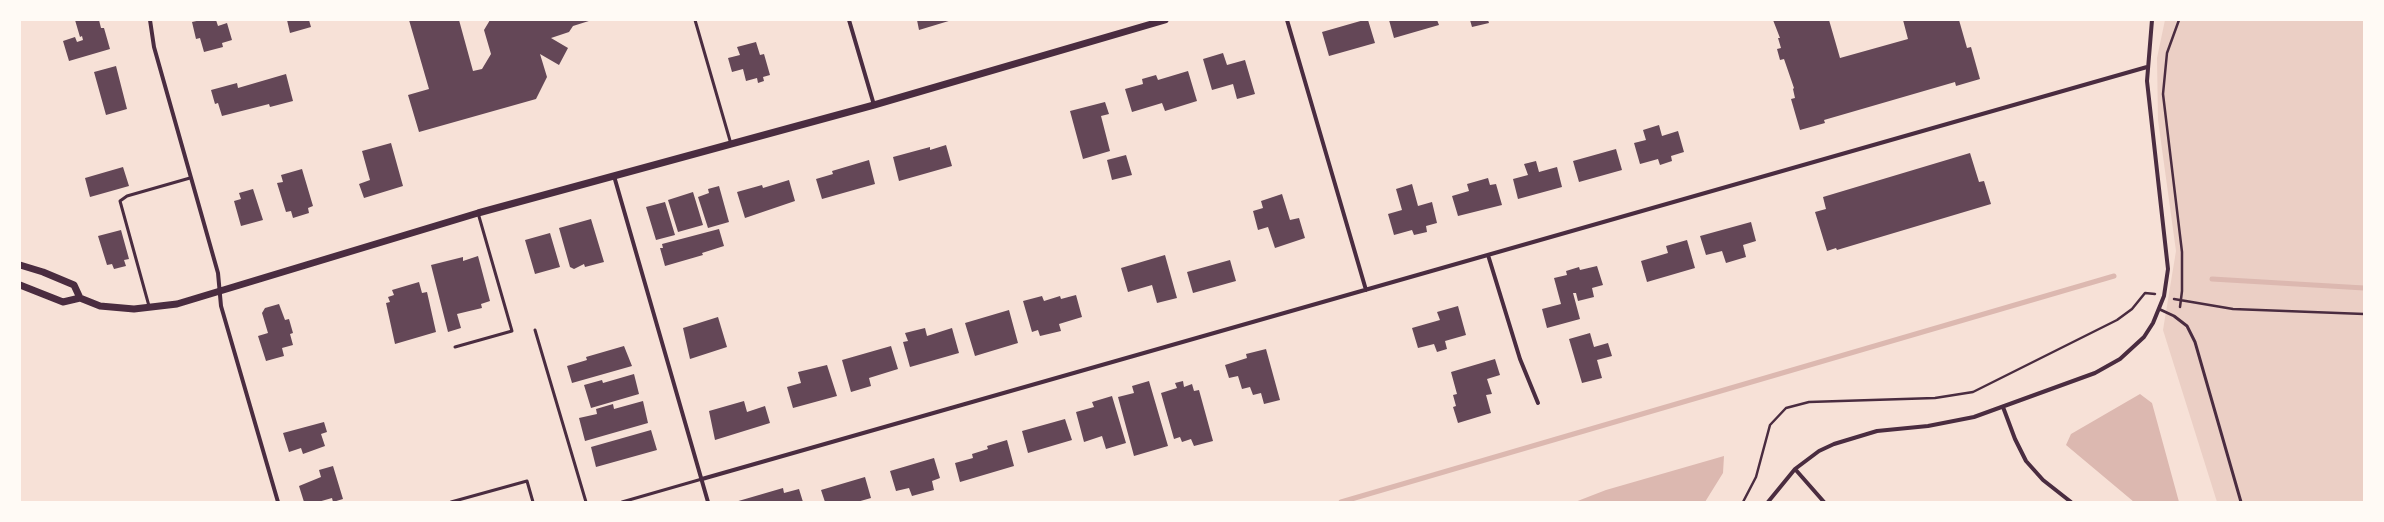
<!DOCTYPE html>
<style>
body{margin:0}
#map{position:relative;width:2384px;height:522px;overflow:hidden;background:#f7e1d7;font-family:"Asap Condensed",sans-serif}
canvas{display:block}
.frame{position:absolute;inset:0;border:21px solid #fffaf5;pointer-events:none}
</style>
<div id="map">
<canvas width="2384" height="522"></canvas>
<div class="frame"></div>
</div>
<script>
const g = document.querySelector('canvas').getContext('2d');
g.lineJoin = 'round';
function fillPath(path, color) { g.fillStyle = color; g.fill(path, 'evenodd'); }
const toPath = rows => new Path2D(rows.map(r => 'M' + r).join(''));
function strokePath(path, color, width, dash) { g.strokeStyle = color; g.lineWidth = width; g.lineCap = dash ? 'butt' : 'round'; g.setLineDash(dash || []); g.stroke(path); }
fillPath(toPath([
 [2165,20,2364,20,2364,502,2217,502,2163,330,2176,251,2158,120,2157,58]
]), '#ebcfc5');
fillPath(toPath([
 [2140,394,2152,403,2179,502,2134,502,2066,445,2071,434],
 [1724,456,1723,473,1705,502,1575,502,1606,490]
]), '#dcb8b0');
strokePath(toPath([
 [2212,279,2364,288],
 [1341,502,2114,276]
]), '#dcb8b0', 5);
fillPath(toPath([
 [75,20,99,20,101,28,104,28,110,49,69,61,63,41,75,37,77,42,83,40,82,36,80,37],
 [201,20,216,20,218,26,227,23,232,40,222,43,223,47,204,52,200,38,196,39,192,22],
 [287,20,309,20,311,27,290,33],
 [409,20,459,20,473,71,482,69,491,54,484,30,490,20,592,20,573,26,569,32,551,38,568,48,559,65,540,54,547,77,536,99,419,132,408,95,429,89],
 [917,20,952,20,919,30],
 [1364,20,1368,20,1375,43,1329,56,1322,32],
 [1389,20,1437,20,1439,25,1394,38],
 [1470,20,1488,20,1489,23,1472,27],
 [1773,20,1829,20,1840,58,1908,39,1903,20,1959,20,1967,48,1971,47,1980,79,1956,86,1955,82,1824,120,1825,123,1800,130,1791,99,1795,98,1793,89,1794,88,1784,59,1780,60,1777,49,1781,48,1778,38,1780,38],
 [756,42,760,55,764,54,770,75,763,77,764,81,758,83,757,78,746,81,743,69,732,72,728,58,740,55,737,47],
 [1223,53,1227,65,1245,60,1255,94,1237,99,1233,84,1212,90,1203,59],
 [116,66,127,109,106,115,94,72],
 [1188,71,1197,101,1165,111,1162,103,1132,112,1125,89,1143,84,1142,79,1156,75,1158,80],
 [286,74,293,101,270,107,269,104,222,116,218,103,215,104,211,90,237,83,238,88],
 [1105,102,1109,114,1101,116,1110,151,1083,159,1070,111],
 [1659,125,1662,136,1678,131,1684,152,1671,156,1672,161,1660,165,1658,159,1640,164,1634,143,1646,140,1643,130],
 [391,143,403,186,364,198,359,184,370,180,362,151],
 [946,145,952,166,899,181,893,157,930,147,930,150],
 [1616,149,1622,170,1579,182,1573,161],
 [1970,153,1979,182,1984,181,1991,204,1837,250,1836,248,1827,251,1815,212,1826,209,1823,197],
 [1126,155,1132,175,1112,180,1107,160],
 [869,160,875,184,822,199,816,179,833,174,832,171],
 [1536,161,1539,172,1557,167,1562,187,1518,199,1513,179,1528,175,1524,164],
 [123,167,129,186,90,197,85,178],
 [302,169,313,206,308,208,309,213,293,218,291,211,286,212,277,183,283,182,281,175],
 [1488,178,1490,185,1496,184,1502,205,1458,216,1452,196,1469,191,1467,184],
 [789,180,795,201,745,218,737,192,762,185,763,188],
 [1412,184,1418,206,1432,202,1437,223,1426,226,1427,232,1414,235,1412,230,1394,235,1388,214,1402,210,1396,189],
 [719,186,729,222,708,228,698,197,709,193,708,189],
 [253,189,263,220,241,226,234,201,241,199,239,193],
 [693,192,703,225,678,232,668,200],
 [1282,194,1290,220,1299,218,1305,238,1275,248,1268,227,1258,230,1253,211,1263,208,1261,201],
 [665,202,675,235,656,240,646,207],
 [591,219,604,262,585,267,584,264,574,269,570,267,559,228],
 [1751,222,1756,241,1743,245,1746,257,1726,263,1722,251,1706,255,1700,236],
 [719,229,724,246,702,253,703,255,665,266,660,248,663,248,662,244],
 [121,230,129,259,124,260,126,266,114,269,112,264,107,265,98,236],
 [550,233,560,267,535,274,525,240],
 [1687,240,1695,268,1647,282,1641,261,1668,253,1666,246],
 [1165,255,1177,298,1157,303,1152,285,1128,292,1121,268],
 [478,256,490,301,481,304,482,308,457,314,461,328,448,332,431,265,463,257,463,261],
 [1230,260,1236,281,1193,293,1187,272],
 [1597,266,1603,285,1592,288,1594,297,1578,301,1576,293,1573,293,1580,319,1547,328,1542,309,1561,304,1554,278,1567,275,1566,271,1579,267,1580,270],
 [419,282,422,293,427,292,436,332,395,344,386,303,390,302,388,297,394,295,392,290],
 [1076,295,1082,317,1059,324,1061,331,1040,336,1038,330,1032,332,1023,301,1042,296,1044,301,1060,296,1061,299],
 [279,304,285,320,289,319,293,333,290,334,293,345,282,348,284,356,266,361,258,336,268,333,262,313,265,308],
 [1458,306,1466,335,1445,341,1447,349,1437,352,1434,344,1418,348,1412,328,1440,320,1437,312],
 [1009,310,1018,343,975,356,965,323],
 [718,317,727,347,690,359,683,328],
 [925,328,927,336,952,328,959,353,910,367,903,342,908,341,905,333],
 [1590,333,1594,347,1608,343,1612,356,1597,360,1602,378,1582,383,1569,339],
 [624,346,632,366,572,383,567,366,587,360,586,357],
 [891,346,898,369,869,378,871,386,851,392,842,360],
 [1266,349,1280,400,1264,404,1261,393,1253,395,1250,387,1242,389,1238,376,1229,378,1225,365,1247,358,1246,354],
 [1495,359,1500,375,1487,379,1492,394,1486,395,1491,413,1458,423,1453,407,1456,406,1453,395,1457,394,1451,372],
 [827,365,837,396,793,408,787,387,801,383,798,372],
 [634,374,639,394,591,408,584,385,602,380,603,383],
 [1149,381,1168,446,1134,456,1118,397,1134,393,1132,386],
 [1183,381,1184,387,1192,384,1194,391,1199,390,1213,441,1194,446,1191,439,1182,442,1180,437,1174,439,1161,393,1177,388,1175,383],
 [1112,396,1126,443,1106,449,1102,436,1084,442,1076,412,1094,407,1092,402],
 [643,401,648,423,585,441,579,418,597,414,596,409,613,404,614,409],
 [744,401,747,412,765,406,770,423,715,440,709,411],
 [1065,419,1072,440,1028,453,1022,431],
 [324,422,327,432,321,434,325,446,303,454,301,448,289,452,283,433],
 [651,430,657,450,596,467,591,447],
 [1007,440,1014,466,960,482,955,463,973,458,972,454,988,449,987,446],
 [934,458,940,478,932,481,934,490,912,496,909,488,896,491,890,471],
 [333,466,343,499,333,502,332,498,318,502,304,502,299,486,321,477,319,470],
 [865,477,871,498,857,502,825,502,821,490],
 [783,488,784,493,799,489,803,502,735,502]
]), '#644757');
strokePath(toPath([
 [2179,20,2167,53,2163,94,2182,252,2182,291,2180,307],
 [2174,299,2233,309,2364,314],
 [1743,502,1756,477,1770,425,1786,408,1809,402,1935,398,1973,392,2117,320,2132,309,2145,293,2155,294]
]), '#4a2c40', 2.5);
strokePath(toPath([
 [695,20,731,144],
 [149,306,120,201,127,196,190,178],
 [2159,309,2174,316,2187,326,2195,342,2241,502],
 [535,330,586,502],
 [455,347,512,331,478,213],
 [451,502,527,481,533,502],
 [622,502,702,479]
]), '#4a2c40', 3);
strokePath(toPath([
 [150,20,154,47,218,273,221,306,278,502],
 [849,20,874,105],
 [1287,20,1366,290],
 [614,176,708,502],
 [1488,255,1520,359,1538,403],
 [2003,407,2015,439,2026,461,2043,480,2071,502],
 [1795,469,1824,502],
 [702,479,2147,67],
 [1768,502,1795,469,1819,451,1834,444,1877,431,1928,426,1974,417,2095,373,2120,359,2144,337,2153,323,2164,296,2168,269,2147,81,2152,20]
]), '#4a2c40', 4);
strokePath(toPath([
 [20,265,43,272,74,285,80,298,100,306,134,309,177,304,478,213,874,105,1165,20],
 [20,285,63,302,80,298]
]), '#4a2c40', 7);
</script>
